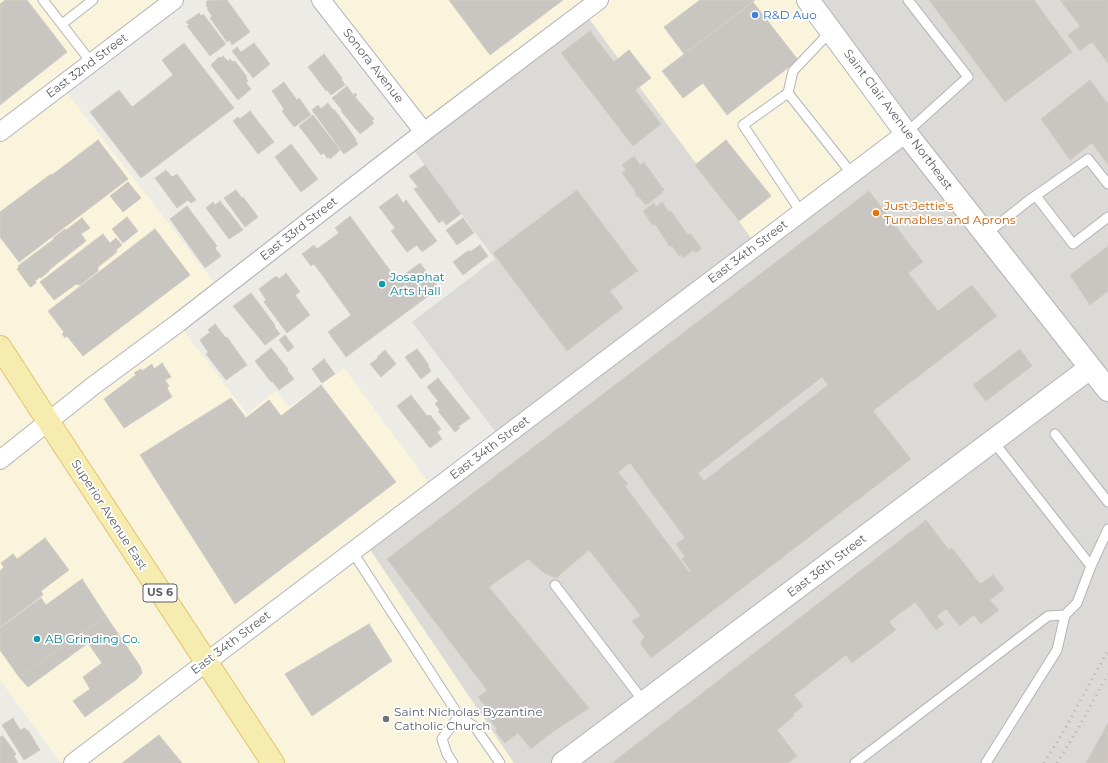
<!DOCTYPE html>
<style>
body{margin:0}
canvas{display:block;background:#edebe5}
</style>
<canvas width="1108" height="763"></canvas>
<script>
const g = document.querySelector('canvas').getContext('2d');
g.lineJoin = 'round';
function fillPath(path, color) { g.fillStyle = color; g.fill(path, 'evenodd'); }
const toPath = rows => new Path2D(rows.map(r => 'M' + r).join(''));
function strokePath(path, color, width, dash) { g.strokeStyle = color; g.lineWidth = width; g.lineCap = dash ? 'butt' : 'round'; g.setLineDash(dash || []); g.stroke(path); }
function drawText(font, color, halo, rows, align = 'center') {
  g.font = font + ' Montserrat,sans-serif'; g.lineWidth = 3.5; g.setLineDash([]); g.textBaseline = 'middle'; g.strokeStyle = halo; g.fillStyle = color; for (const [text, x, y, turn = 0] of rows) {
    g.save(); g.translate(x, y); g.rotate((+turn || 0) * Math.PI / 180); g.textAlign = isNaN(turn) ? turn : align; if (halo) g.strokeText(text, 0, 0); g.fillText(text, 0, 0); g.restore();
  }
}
fillPath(toPath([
 [0,0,174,0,61,85,220,290,178,323,247,414,276,391,289,407,344,368,434,490,365,542,514,763,61,763,0,680],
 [321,0,808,0,906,133,757,246,424,132]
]), '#faf4dd');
fillPath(toPath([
 [808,0,1108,0,1108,763,514,763,365,542,501,439,412,322,495,259,409,144,584,12,757,246,906,133]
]), '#dcdad7');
const building = toPath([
 [5,0,27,0,67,52,0,105,0,4,5,0],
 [208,0,210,1,212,0,227,0,250,32,232,45,229,40,227,42,210,18,212,16,207,9,208,8,206,5,207,3,206,2,208,0],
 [449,0,563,0,490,55,449,0],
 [700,0,755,0,684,54,664,27,700,0],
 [929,0,1034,0,1072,52,1005,102,929,0],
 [1060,0,1108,0,1108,63,1092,42,1080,51,1068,35,1080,26,1060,0],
 [753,2,798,60,727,115,703,83,683,98,662,71,753,2],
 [199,13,201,16,203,14,226,44,210,56,187,26,189,25,186,22,199,13],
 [590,31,614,62,629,50,651,78,635,90,661,124,633,146,561,53,590,31],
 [184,43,234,108,141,178,90,112,119,90,132,107,173,75,162,60,184,43],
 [254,43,270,64,253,78,232,51,237,47,241,52,254,43],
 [324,54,342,78,341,79,345,85,331,95,327,90,326,91,308,67,324,54],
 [223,56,228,61,230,59,233,62,235,61,247,77,246,78,248,81,246,83,251,89,238,100,211,65,219,57,221,58,223,56],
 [1090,80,1108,104,1108,165,1092,143,1070,160,1041,119,1090,80],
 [284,82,297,100,299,98,311,115,294,127,282,111,284,109,272,91,284,82],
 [347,86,353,95,355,93,357,95,355,97,374,119,372,121,374,123,360,134,341,111,342,110,332,98,347,86],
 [328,103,333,110,334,109,356,139,355,140,358,144,344,154,312,110,318,105,321,109,328,103],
 [250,111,274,142,258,154,233,121,238,117,240,119,250,111],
 [313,115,340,150,338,151,338,152,330,159,329,157,327,158,324,153,321,155,299,126,313,115],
 [98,140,128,179,19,262,0,237,0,212,51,174,52,175,98,140],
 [726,140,771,196,739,221,695,165,726,140],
 [291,144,318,179,301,192,275,157,291,144],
 [634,156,640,165,644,162,664,190,661,192,662,193,646,205,638,196,637,197,635,194,636,192,622,173,626,170,622,165,634,156],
 [425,165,461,214,446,225,443,220,439,223,414,189,418,187,409,176,425,165],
 [166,170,172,177,177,174,196,200,191,203,188,200,177,208,155,178,166,170],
 [128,182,141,198,123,212,110,196,128,182],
 [236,190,242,198,243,197,258,217,245,227,224,198,236,190],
 [577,190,638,271,610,291,623,308,567,351,493,253,577,190],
 [869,191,923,262,908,273,938,311,972,285,997,316,873,411,911,459,651,658,640,643,645,637,632,621,641,616,589,550,556,578,544,573,528,559,489,587,589,708,551,733,531,749,518,733,505,743,495,731,497,729,486,715,490,712,478,697,487,690,387,559,869,191],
 [822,377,828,385,704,481,698,473,822,377],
 [630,463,685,538,676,544,685,557,682,559,691,571,689,572,625,486,628,484,618,472,630,463],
 [397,194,403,203,406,200,437,241,422,252,417,245,407,252,391,231,395,228,379,207,397,194],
 [220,201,226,209,227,209,243,230,229,239,206,208,213,202,215,205,220,201],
 [662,202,669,212,671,211,688,235,690,233,700,246,701,249,696,253,694,250,683,258,680,254,679,256,672,246,670,247,655,224,653,226,643,211,654,203,656,207,662,202],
 [187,206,217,246,215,248,221,256,205,268,170,219,187,206],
 [350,216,397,280,420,263,439,288,346,357,328,332,351,315,314,264,311,266,302,254,314,245,317,249,339,233,335,228,350,216],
 [127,217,138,231,123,243,112,229,127,217],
 [82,218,90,228,81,234,86,241,49,270,49,271,41,278,40,277,35,281,36,283,31,287,30,287,17,269,19,267,18,266,54,239,53,238,65,229,66,230,82,218],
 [463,218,474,233,457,245,446,230,463,218],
 [155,229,190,275,83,356,67,336,65,338,62,334,64,332,48,311,155,229],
 [103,234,110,243,116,238,122,245,116,250,117,252,98,267,98,271,80,285,76,284,54,300,40,282,103,234],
 [480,245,488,256,463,275,453,262,469,250,470,252,480,245],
 [1108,246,1108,291,1090,305,1070,275,1108,246],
 [286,273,300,292,295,295,310,315,287,333,264,302,266,300,259,289,276,276,279,279,286,273],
 [251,293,275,325,274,326,280,334,265,345,233,306,251,293],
 [215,324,226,338,227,337,247,365,226,380,206,354,208,352,200,340,210,332,208,330,215,324],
 [285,335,294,347,288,352,279,340,285,335],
 [271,348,288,369,287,370,294,379,279,390,272,381,271,382,255,361,271,348],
 [417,349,429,365,428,366,431,371,421,379,405,357,417,349],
 [1020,349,1032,366,986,401,973,385,1020,349],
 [385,350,396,364,381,377,370,364,378,358,377,357,385,350],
 [324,359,335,374,322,383,312,369,324,359],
 [162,363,171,377,165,380,169,386,167,388,172,397,124,428,104,399,136,375,134,373,141,369,142,371,152,364,154,369,162,363],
 [438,378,470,418,458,427,460,428,455,432,438,411,440,410,435,404,438,401,427,387,438,378],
 [321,385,396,482,235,604,140,455,231,398,246,418,269,400,281,416,321,385],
 [411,395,427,416,430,415,441,429,437,432,442,439,430,448,397,406,411,395],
 [926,520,949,550,952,548,980,584,993,575,1004,589,990,600,999,610,981,624,974,615,960,626,946,609,937,616,944,624,936,630,915,602,889,622,896,630,852,663,846,655,794,695,803,706,793,714,794,716,777,730,797,756,788,763,612,763,926,520],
 [45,538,69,570,41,591,43,595,0,627,0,571,4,567,1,563,13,554,17,559,45,538],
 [82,579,106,616,19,677,0,650,0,628,41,598,46,605,82,579],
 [106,616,140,666,142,673,137,679,85,717,73,701,90,689,83,677,102,663,88,643,28,687,19,677,106,616],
 [369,624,392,661,312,716,285,674,369,624],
 [13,718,20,730,25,728,27,731,28,730,40,750,24,760,2,725,13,718],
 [1108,723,1108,763,1086,763,1108,723],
 [159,735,182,763,122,763,159,735],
 [3,736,16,754,14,756,18,763,0,763,0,737,3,736]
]);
fillPath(building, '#c9c6c1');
strokePath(building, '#d1cdc3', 1);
const lane = toPath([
 [43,0,91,62],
 [62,24,93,0],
 [788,93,793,71,831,31],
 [906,133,968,77,908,0],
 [1036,196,1073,244,1108,217],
 [801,212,743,125,788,93,852,174],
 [986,234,1028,201,1088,159,1108,184],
 [1055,434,1108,502],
 [352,551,459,716,442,739,447,754,453,763],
 [1091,566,1108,529],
 [555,585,644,702],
 [459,716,475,727,500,763],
 [855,763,1048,616,1065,615,1077,603,1091,566,993,441],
 [986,763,1057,650,1065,615]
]);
const street = toPath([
 [321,0,424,132],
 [0,132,174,0],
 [0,460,93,386,178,323,424,132,599,0],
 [73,763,906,133]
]);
const secondary = toPath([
 [808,0,906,133,1108,390],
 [563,763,1090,368]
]);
const primary = toPath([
 [0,347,61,441,273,763]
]);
strokePath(lane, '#b2b4b8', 11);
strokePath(street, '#b2b4b8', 20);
strokePath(secondary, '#b1b3b8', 24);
strokePath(primary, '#e3c268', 24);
strokePath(lane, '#fff', 9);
strokePath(street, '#fff', 18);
strokePath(secondary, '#fff', 22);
strokePath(primary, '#f7ecb0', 22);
strokePath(toPath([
 [1044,763,1065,729,1108,650],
 [1057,763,1075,734,1108,674]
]), '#b2b3b3', 3, [1, 5]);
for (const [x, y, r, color] of [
 [755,15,4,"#3f7fe0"],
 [876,213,4,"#e8710a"],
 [382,284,4,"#0f9aa8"],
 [37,639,4,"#0f9aa8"],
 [386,719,4,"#6b7280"]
]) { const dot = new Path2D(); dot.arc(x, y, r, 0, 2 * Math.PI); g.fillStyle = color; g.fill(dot); strokePath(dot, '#fff', 1.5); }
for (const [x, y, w] of [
 [160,593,34]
]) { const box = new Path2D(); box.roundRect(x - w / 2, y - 9, w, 18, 3); g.fillStyle = '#fff'; g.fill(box); strokePath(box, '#5c5f63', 1); }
drawText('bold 11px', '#5c5f63', null, [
 ["US 6",160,593]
]);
drawText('12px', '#366cbe', '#fff', [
 ["R&D Auo",763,15]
], 'left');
drawText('12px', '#5c5f63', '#fff', [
 ["East 32nd Street",87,66,-37],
 ["Sonora Avenue",373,66,52],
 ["Saint Clair Avenue Northeast",898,120,53],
 ["East 33rd Street",299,229,-38],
 ["East 34th Street",748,252,-37],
 ["East 34th Street",490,448,-37],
 ["Superior Avenue East",109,515,57],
 ["East 36th Street",827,566,-37],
 ["East 34th Street",231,643,-37]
]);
drawText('12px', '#c56008', '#fff', [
 ["Just Jettie's",884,206],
 ["Turnables and Aprons",884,220]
], 'left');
drawText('12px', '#0d838f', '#fff', [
 ["Josaphat",390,277],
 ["Arts Hall",390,291],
 ["AB Grinding Co.",45,639]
], 'left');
drawText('12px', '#5b616d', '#fff', [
 ["Saint Nicholas Byzantine",394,712],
 ["Catholic Church",394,726]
], 'left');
</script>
